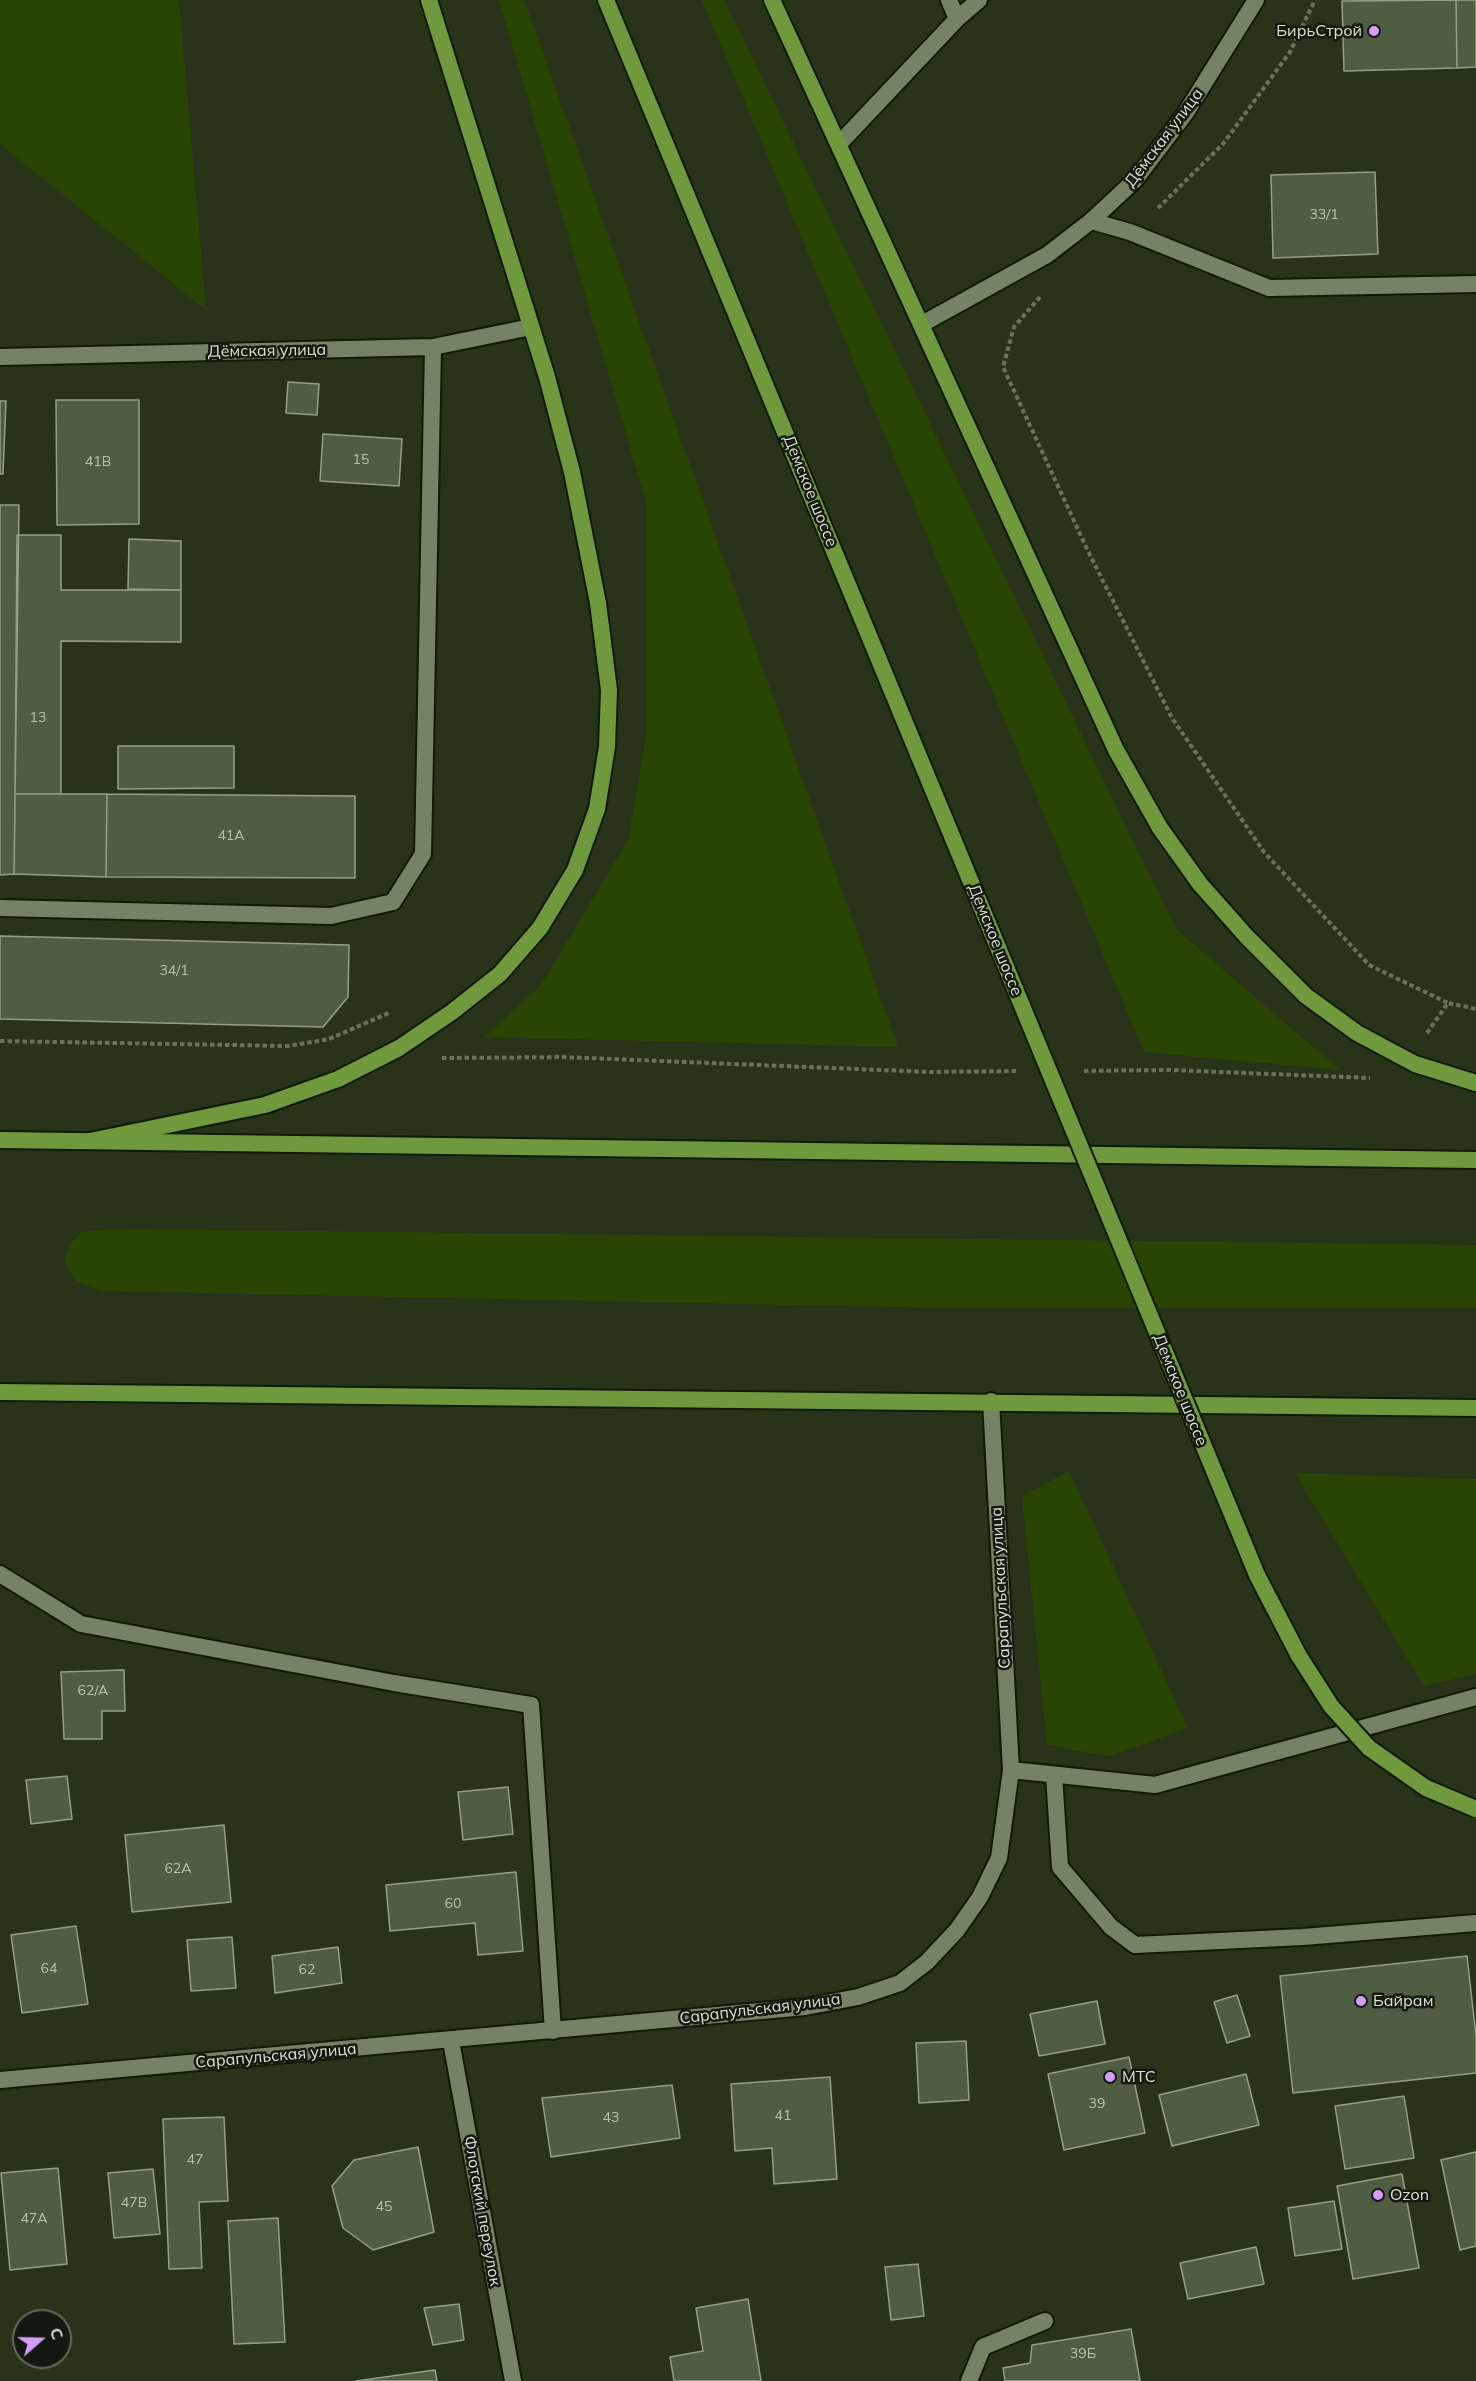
<!DOCTYPE html>
<meta charset="utf-8">
<style>
body{margin:0}
#map{position:relative;width:1476px;height:2381px;overflow:hidden;background:#27341a;font-family:Mulish,sans-serif}
canvas{display:block}
.north{position:absolute;left:12px;top:2309px;width:60px;height:60px;box-sizing:border-box;background:#13190e;border:2px solid #636a5d;border-radius:50%;rotate:70deg;font-size:16px;font-weight:700;line-height:24px;text-align:center;color:#dae3d3}
.north::after{content:'';display:block;margin:auto;width:21px;height:27px;background:#d49cfb;clip-path:polygon(50% 0,100% 100%,50% 72%,0 100%)}
</style>
<div id="map">
<canvas width="1476" height="2381"></canvas>
<div class="north">С</div>
</div>
<script>
const g = document.querySelector('canvas').getContext('2d');
g.lineJoin = 'round';
function fillPath(path, color) { g.fillStyle = color; g.fill(path, 'evenodd'); }
const toPath = rows => new Path2D(rows.map(r => 'M' + r).join(''));
function strokePath(path, color, width, dash) { g.strokeStyle = color; g.lineWidth = width; g.lineCap = dash ? 'butt' : 'round'; g.setLineDash(dash || []); g.stroke(path); }
function drawText(font, color, halo, rows, align = 'center') {
  g.font = font + ' Mulish,sans-serif'; g.lineWidth = 5; g.setLineDash([]); g.textBaseline = 'middle'; g.strokeStyle = halo; g.fillStyle = color; for (const [text, x, y, turn = 0] of rows) {
    g.save(); g.translate(x, y); g.rotate((+turn || 0) * Math.PI / 180); g.textAlign = isNaN(turn) ? turn : align; if (halo) g.strokeText(text, 0, 0); g.fillText(text, 0, 0); g.restore();
  }
}
fillPath(toPath([
 [0,0,179,0,206,310,0,144],
 [499,0,524,0,898,1047,485,1037,541,985,628,840,646,735,646,502],
 [702,0,724,0,1176,929,1340,1070,1144,1052],
 [139,1229,1476,1245,1476,1308,941,1308,101,1291,77,1282,67,1268,65,1257,70,1245,80,1233,94,1230],
 [1069,1471,1188,1728,1109,1756,1047,1745,1022,1496],
 [1295,1473,1476,1479,1476,1674,1424,1686]
]), '#2a4404');
const building = toPath([
 [1456,0,1457,68,1344,71,1342,1,1456,0],
 [1456,0,1476,0,1476,67,1457,68,1456,0],
 [1375,172,1378,254,1273,258,1271,175,1375,172],
 [288,382,319,384,317,415,286,413,288,382],
 [56,400,139,400,139,524,57,525,56,400],
 [0,401,6,401,3,474,0,474,0,401],
 [323,434,402,439,399,486,320,481,323,434],
 [0,505,19,505,14,874,0,875,0,505],
 [17,535,61,535,61,590,181,590,181,642,61,641,61,794,15,794,17,535],
 [129,539,181,541,181,590,128,589,129,539],
 [118,746,234,746,234,788,118,789,118,746],
 [15,794,107,794,106,877,14,874,15,794],
 [107,794,355,796,355,878,106,877,107,794],
 [0,936,349,945,348,997,323,1027,0,1019,0,936],
 [124,1670,125,1711,102,1711,102,1739,64,1739,61,1672,124,1670],
 [67,1776,72,1819,31,1824,26,1780,67,1776],
 [508,1787,513,1834,463,1840,458,1792,508,1787],
 [224,1825,231,1902,132,1912,125,1835,224,1825],
 [516,1872,523,1951,478,1955,475,1923,390,1931,386,1885,516,1872],
 [76,1926,88,2004,22,2013,11,1935,76,1926],
 [232,1937,236,1988,191,1991,187,1940,232,1937],
 [338,1947,342,1983,275,1993,272,1956,338,1947],
 [1467,1956,1476,2036,1476,2073,1293,2093,1280,1976,1467,1956],
 [1237,1995,1250,2036,1227,2043,1214,2002,1237,1995],
 [1097,2001,1105,2044,1039,2056,1030,2014,1097,2001],
 [966,2041,969,2100,919,2103,916,2043,966,2041],
 [1129,2057,1145,2133,1064,2150,1048,2074,1129,2057],
 [1246,2074,1259,2125,1172,2146,1159,2095,1246,2074],
 [830,2077,837,2179,774,2184,772,2148,735,2151,731,2084,830,2077],
 [672,2085,680,2138,551,2157,542,2098,672,2085],
 [1404,2096,1414,2158,1345,2169,1335,2106,1404,2096],
 [224,2117,228,2201,199,2202,202,2268,169,2269,163,2119,224,2117],
 [418,2147,434,2232,373,2250,343,2228,332,2186,354,2160,418,2147],
 [1476,2152,1476,2246,1460,2250,1441,2160,1476,2152],
 [58,2168,67,2264,10,2270,1,2173,58,2168],
 [153,2169,160,2234,114,2238,108,2173,153,2169],
 [1402,2174,1419,2268,1353,2279,1337,2186,1402,2174],
 [1334,2201,1342,2249,1295,2256,1288,2208,1334,2201],
 [278,2218,285,2342,234,2344,228,2221,278,2218],
 [1256,2247,1264,2284,1188,2299,1180,2263,1256,2247],
 [918,2264,924,2316,891,2320,885,2267,918,2264],
 [748,2299,761,2381,674,2381,670,2357,703,2351,696,2308,748,2299],
 [459,2304,464,2340,433,2345,424,2308,459,2304],
 [1131,2329,1140,2381,1005,2381,1003,2368,1030,2363,1032,2345,1131,2329],
 [435,2370,437,2381,356,2381,435,2370]
]);
fillPath(building, '#4f5d42');
strokePath(building, '#92a284', 1.5);
const service = toPath([
 [949,0,957,19],
 [839,144,957,19,979,0],
 [1091,221,1130,232,1269,288,1476,284],
 [0,1574,81,1624,394,1683,531,1705,553,2031],
 [1054,1775,1060,1867,1111,1927,1135,1945,1303,1937,1476,1923]
]);
const minor = toPath([
 [0,357,433,347,531,327],
 [0,908,331,916,393,902,423,854,433,347],
 [451,2041,513,2381],
 [0,2080,805,2007,858,1997,900,1983,927,1962,957,1930,980,1897,999,1858,1011,1770,991,1401],
 [969,2381,983,2347,1045,2321]
]);
const tertiary = toPath([
 [922,324,1047,255,1091,221,1135,180,1185,114,1256,0],
 [1011,1770,1155,1785,1476,1697]
]);
const primary = toPath([
 [606,0,997,945],
 [772,0,1116,750,1160,828,1200,884,1247,937,1306,996,1357,1033,1415,1064,1476,1083],
 [0,1140,1476,1160],
 [90,1141,265,1105,338,1079,399,1048,452,1012,500,974,540,928,575,870,597,809,607,747,609,690,598,603,572,472,547,377,429,0],
 [0,1392,1476,1408]
]);
strokePath(service, '#0f1b03', 20);
strokePath(minor, '#0f1b03', 20);
strokePath(tertiary, '#0f1b03', 20);
strokePath(primary, '#0f1b03', 20);
strokePath(toPath([
 [1158,208,1223,144,1290,52,1315,0],
 [1040,297,1014,327,1003,367,1087,549,1172,718,1264,852,1369,965,1448,1003],
 [1427,1033,1448,1003,1476,1009],
 [0,1041,288,1046,329,1039,391,1012],
 [442,1058,563,1057,930,1072,1016,1071],
 [1084,1071,1170,1070,1370,1078]
]), '#67735d', 4, [4.5, 3]);
strokePath(service, '#748366', 16);
strokePath(minor, '#748366', 16);
strokePath(tertiary, '#748366', 16);
strokePath(primary, '#70983d', 16);
const primaryBridge = toPath([
 [997,945,1257,1575,1299,1656,1331,1706,1369,1748,1426,1788,1476,1809]
]);
strokePath(primaryBridge, '#0f1b03', 20, []);
strokePath(primaryBridge, '#70983d', 16);
for (const [x, y, r, color] of [
 [1374,31,6,"#d49cfb"],
 [1361,2001,6,"#d49cfb"],
 [1110,2077,6,"#d49cfb"],
 [1378,2195,6,"#d49cfb"]
]) { const dot = new Path2D(); dot.arc(x, y, r, 0, 2 * Math.PI); g.fillStyle = color; g.fill(dot); strokePath(dot, '#13190e', 2); }
drawText('14px', '#b7c2af', null, [
 ["33/1",1324,215],
 ["15",361,460],
 ["41В",98,462],
 ["13",38,718],
 ["41А",231,836],
 ["34/1",174,971],
 ["62/А",93,1691],
 ["62А",178,1869],
 ["60",453,1904],
 ["64",49,1969],
 ["62",307,1970],
 ["39",1097,2104],
 ["41",783,2116],
 ["43",611,2118],
 ["47",195,2160],
 ["47В",134,2203],
 ["45",384,2207],
 ["47А",34,2219],
 ["39Б",1083,2354]
]);
drawText('16px', '#dae3d3', '#13190e', [
 ["БирьСтрой",1362,31,"right"],
 ["Байрам",1373,2001],
 ["МТС",1122,2077],
 ["Ozon",1390,2195]
], 'left');
drawText('16px', '#dae3d3', '#13190e', [
 ["Дёмская улица",1164,138,-53],
 ["Дёмская улица",267,351,-1],
 ["Демское шоссе",810,491,68],
 ["Демское шоссе",995,940,68],
 ["Демское шоссе",1180,1390,68],
 ["Сарапульская улица",1001,1588,-93],
 ["Сарапульская улица",760,2009,-7],
 ["Сарапульская улица",276,2056,-5],
 ["Флотский переулок",482,2211,80]
]);
</script>
